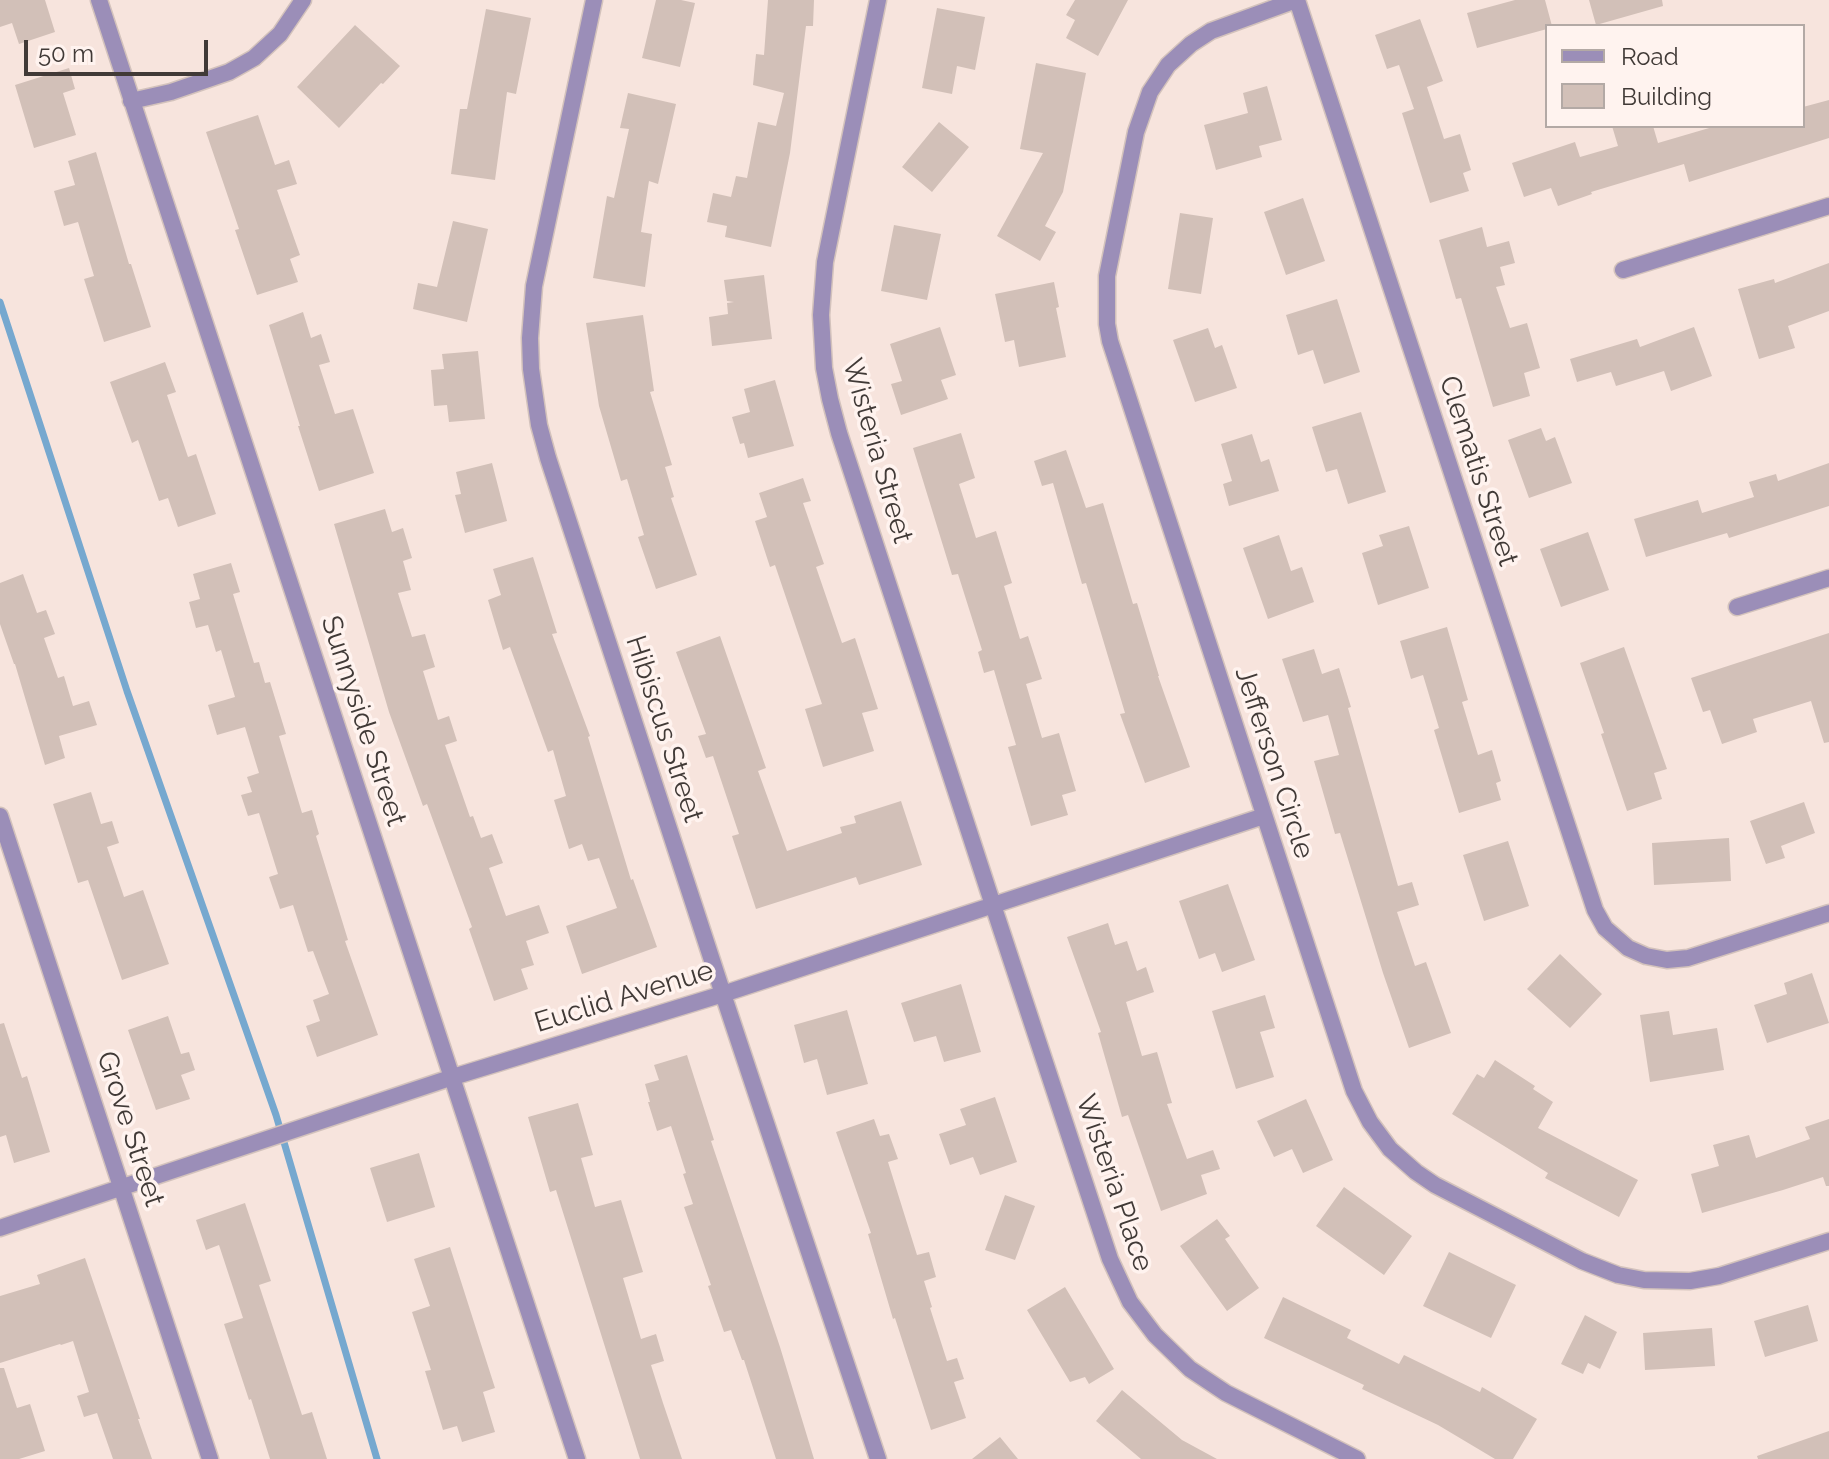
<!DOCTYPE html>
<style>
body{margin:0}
#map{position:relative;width:1829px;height:1459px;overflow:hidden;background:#f7e4dd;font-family:Raleway,sans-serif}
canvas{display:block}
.legend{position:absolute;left:1545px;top:24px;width:260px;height:104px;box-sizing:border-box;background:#fff3ef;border:2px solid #b3a9a5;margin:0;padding:10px 14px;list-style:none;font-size:24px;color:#413a37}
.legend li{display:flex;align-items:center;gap:16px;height:40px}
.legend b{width:40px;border:2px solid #b3a9a5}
.scale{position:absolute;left:24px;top:40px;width:184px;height:36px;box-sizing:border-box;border:4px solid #413a37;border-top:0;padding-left:10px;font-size:24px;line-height:28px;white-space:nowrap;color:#413a37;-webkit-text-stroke:6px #fff3ef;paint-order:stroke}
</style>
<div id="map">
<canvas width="1829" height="1459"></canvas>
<ul class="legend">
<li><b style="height:10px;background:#9b8eb8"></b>Road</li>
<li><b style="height:22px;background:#d2c0b8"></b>Building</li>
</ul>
<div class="scale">50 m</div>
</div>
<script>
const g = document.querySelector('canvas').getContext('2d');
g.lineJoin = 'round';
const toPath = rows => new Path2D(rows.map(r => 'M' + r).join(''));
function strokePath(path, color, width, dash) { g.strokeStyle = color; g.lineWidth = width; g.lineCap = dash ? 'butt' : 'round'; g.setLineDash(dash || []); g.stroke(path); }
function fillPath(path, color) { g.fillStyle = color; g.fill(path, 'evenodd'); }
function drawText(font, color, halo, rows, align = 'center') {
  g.font = font + ' Raleway,sans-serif'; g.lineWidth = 7; g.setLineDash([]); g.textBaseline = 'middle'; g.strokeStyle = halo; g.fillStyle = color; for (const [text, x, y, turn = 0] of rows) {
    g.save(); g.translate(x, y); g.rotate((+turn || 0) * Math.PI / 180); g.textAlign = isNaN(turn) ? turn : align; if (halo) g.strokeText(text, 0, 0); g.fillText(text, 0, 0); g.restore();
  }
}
strokePath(toPath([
 [0,302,127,691,276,1115,377,1459]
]), '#76a8cf', 7);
fillPath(toPath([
 [0,0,45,0,55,32,19,44,12,23,0,27],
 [656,0,681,0,695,3,680,67,642,58],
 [768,0,814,0,813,26,806,26,790,153,771,247,725,237,727,226,707,222,713,193,731,197,736,176,747,178,758,122,776,126,784,93,753,85,756,54,764,55],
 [1075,0,1128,0,1098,56,1066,38,1075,20,1066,15],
 [1515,0,1545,0,1552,26,1547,26,1547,29,1477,48,1467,13],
 [1589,0,1662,0,1663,6,1596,25],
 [937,8,985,17,975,70,957,66,952,94,922,88],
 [486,9,531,18,516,94,507,92,495,180,451,174,460,109,467,109],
 [1420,19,1443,81,1427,87,1444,139,1460,134,1471,170,1463,173,1469,191,1430,203,1402,113,1414,109,1399,65,1387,69,1375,35],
 [355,25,400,66,383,84,381,83,339,128,297,87],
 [1036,63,1086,73,1063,192,1045,226,1056,232,1040,261,997,236,1043,153,1020,149],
 [69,68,75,89,63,93,76,135,34,148,15,85],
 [1267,86,1282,140,1259,146,1262,157,1216,170,1204,125,1248,113,1243,93],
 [628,93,676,104,658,184,649,181,641,232,652,234,645,287,593,278,607,196,614,198,629,129,620,128],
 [1829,100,1829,138,1689,182,1684,164,1591,192,1592,194,1558,206,1551,188,1524,197,1512,163,1575,142,1580,157,1618,146,1612,126,1653,126,1658,143,1716,126,1803,126,1803,107],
 [258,115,275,165,289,160,297,184,277,190,300,255,290,259,298,282,257,295,235,230,239,229,206,132],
 [939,122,969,147,932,192,902,167],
 [96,152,129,264,131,264,151,327,104,342,84,279,94,276,78,222,64,226,54,191,75,185,68,161],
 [1303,198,1325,261,1286,275,1264,212],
 [1180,213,1213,218,1201,294,1168,289],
 [453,221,488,229,467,322,413,309,418,283,437,287],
 [894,225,941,234,927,300,881,291],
 [1482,227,1487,247,1509,241,1515,263,1500,267,1505,285,1496,287,1510,328,1527,323,1540,368,1524,373,1530,396,1493,407,1461,298,1456,299,1439,240],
 [1829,263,1829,311,1788,326,1795,348,1759,359,1738,289,1774,279,1775,283],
 [764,275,772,339,712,346,709,317,728,314,727,303,734,302,727,301,724,280],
 [1054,282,1059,307,1056,308,1066,357,1019,367,1014,340,1005,342,995,294],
 [1337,299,1360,372,1324,384,1313,350,1298,355,1286,315],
 [303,312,311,338,321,334,330,362,319,365,335,414,353,409,374,473,319,491,298,426,300,426,269,325],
 [643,315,654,391,650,392,672,465,665,467,674,497,671,498,697,575,656,589,638,537,644,535,627,479,621,481,599,406,586,323],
 [940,327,956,375,941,380,948,399,901,415,891,384,902,381,890,344],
 [1694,327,1712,376,1671,391,1664,371,1616,386,1611,372,1577,382,1570,359,1637,339,1640,347],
 [1208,328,1215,348,1222,345,1237,388,1195,402,1173,340],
 [478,351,485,419,449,422,447,405,434,406,431,370,444,369,442,354],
 [165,362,176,392,167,395,188,457,196,454,216,514,178,527,168,498,159,501,138,440,132,443,110,382],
 [775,380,794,446,748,458,744,443,740,444,732,417,750,412,744,389],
 [1361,412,1386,492,1348,504,1337,469,1326,472,1312,427],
 [1541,428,1546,441,1555,437,1572,483,1529,498,1508,440],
 [961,433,975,478,959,484,976,538,996,531,1012,583,1004,586,1020,639,1028,636,1042,679,1026,684,1042,738,1059,733,1076,791,1062,795,1068,815,1031,826,1008,747,1016,745,994,670,984,673,978,652,982,650,958,574,952,575,913,448],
 [1252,434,1261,462,1269,459,1279,491,1229,506,1223,484,1232,481,1221,444],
 [1066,450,1086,508,1103,503,1133,604,1137,603,1159,676,1158,676,1190,767,1145,783,1120,714,1125,713,1086,583,1082,584,1053,483,1042,486,1034,461],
 [492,463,507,521,465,533,455,495,461,494,456,472],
 [1829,463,1829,506,1729,538,1727,533,1646,557,1634,519,1698,500,1702,513,1754,497,1749,482,1776,474,1778,481],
 [803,478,811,501,803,503,824,564,816,567,842,643,855,638,878,709,862,713,874,751,823,767,805,709,822,704,775,565,770,567,755,521,767,517,759,493],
 [385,509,392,532,403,528,412,558,403,561,411,590,398,593,412,637,425,634,435,667,423,671,438,720,449,716,457,741,445,745,470,817,473,816,481,838,492,834,503,863,489,868,506,916,539,905,549,933,526,941,534,965,521,969,528,989,494,1001,469,929,472,927,427,804,423,806,389,712,334,524],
 [1409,526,1429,588,1378,605,1362,553,1383,546,1379,535],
 [1588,532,1609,590,1561,607,1540,549],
 [1279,535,1291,571,1302,567,1314,602,1268,619,1243,548],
 [533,557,557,633,552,634,590,736,588,737,631,880,633,879,657,947,582,974,566,926,617,908,599,858,588,861,582,844,569,849,554,800,566,796,553,750,548,752,510,647,503,650,488,600,501,595,493,569],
 [231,563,240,592,233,594,254,663,259,662,265,683,270,682,286,734,279,736,302,813,312,810,319,834,316,836,348,940,345,941,378,1035,317,1057,306,1026,320,1021,313,1000,329,994,313,951,308,952,293,905,280,909,269,877,278,874,259,813,248,816,241,795,252,792,247,777,259,773,245,727,217,735,208,705,235,697,221,650,216,652,208,625,196,628,189,602,200,599,193,574],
 [23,574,37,613,46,610,55,634,44,638,58,678,64,676,73,706,89,701,97,725,59,736,65,758,45,765,15,664,14,664,0,624,0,583],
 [1447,627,1468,700,1462,702,1478,755,1492,750,1501,781,1496,783,1501,800,1459,813,1434,730,1439,728,1423,675,1411,679,1400,641],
 [1829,633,1829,742,1824,743,1811,701,1753,719,1757,732,1722,744,1710,710,1703,712,1691,678],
 [720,636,766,768,758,771,787,851,842,833,840,827,856,823,854,816,901,801,922,865,859,885,856,877,756,909,732,836,739,834,713,756,706,758,698,736,706,734,676,652],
 [1624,647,1667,769,1654,773,1662,799,1627,811,1601,734,1604,733,1580,663],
 [1314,649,1322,674,1339,668,1351,707,1348,708,1398,886,1412,882,1419,905,1397,912,1415,966,1426,962,1451,1033,1409,1048,1383,973,1340,833,1335,834,1314,761,1339,755,1328,715,1303,722,1282,659],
 [91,792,101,824,112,821,119,843,107,847,124,897,143,890,169,964,122,980,88,880,78,883,53,804],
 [1804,802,1815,833,1781,846,1785,858,1766,864,1750,821],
 [1729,838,1731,881,1654,885,1652,843],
 [1508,841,1529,906,1484,921,1463,855],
 [1228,884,1255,960,1222,972,1215,953,1199,959,1179,901],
 [1108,923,1115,945,1127,941,1137,971,1146,967,1154,992,1126,1002,1142,1056,1157,1052,1172,1103,1167,1104,1187,1159,1213,1150,1220,1169,1201,1175,1207,1194,1161,1211,1128,1115,1122,1117,1098,1033,1101,1032,1067,937],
 [1560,954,1602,994,1570,1028,1527,989],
 [1812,973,1829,1023,1767,1043,1754,1005,1787,994,1784,983],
 [961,984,981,1052,944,1062,936,1036,914,1042,901,1003],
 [1265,995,1275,1028,1260,1032,1274,1077,1236,1089,1212,1011],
 [847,1010,868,1084,827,1095,817,1059,804,1063,794,1025],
 [1669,1011,1673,1035,1717,1028,1724,1070,1650,1082,1640,1015],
 [168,1016,181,1054,189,1052,195,1070,181,1075,190,1099,156,1110,128,1030],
 [4,1023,22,1078,27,1076,50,1152,14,1163,6,1135,0,1137,0,1024],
 [687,1055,714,1140,711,1141,780,1347,814,1459,776,1459,744,1360,742,1360,731,1330,724,1332,708,1286,711,1285,684,1207,693,1204,683,1174,686,1173,671,1126,657,1131,648,1102,650,1102,645,1084,659,1080,654,1065],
 [1495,1060,1535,1086,1533,1089,1553,1102,1538,1128,1638,1180,1619,1217,1545,1178,1548,1173,1452,1114,1477,1074,1484,1078],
 [995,1097,1017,1162,980,1175,973,1157,950,1165,939,1134,966,1125,960,1109],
 [1306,1099,1333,1160,1303,1173,1292,1149,1274,1157,1257,1121],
 [578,1103,593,1155,581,1158,595,1207,621,1200,643,1272,623,1278,641,1339,656,1334,664,1361,651,1365,663,1403,682,1459,640,1459,556,1190,550,1192,528,1117],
 [874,1119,880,1136,889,1134,898,1159,888,1162,917,1255,929,1252,936,1277,924,1281,932,1307,930,1308,947,1361,957,1358,964,1379,954,1382,966,1418,931,1430,895,1318,893,1319,868,1234,871,1233,836,1132],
 [1829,1119,1829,1186,1826,1186,1823,1177,1783,1190,1702,1213,1691,1174,1719,1166,1713,1145,1749,1135,1756,1158,1810,1139,1805,1127],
 [419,1153,435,1207,387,1222,370,1168],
 [1344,1187,1412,1236,1384,1275,1316,1226],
 [1005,1195,1035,1206,1015,1260,985,1250],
 [245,1203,271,1281,259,1285,302,1415,312,1412,327,1459,270,1459,251,1399,249,1400,224,1324,243,1318,219,1245,206,1250,196,1220],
 [1217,1219,1230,1236,1225,1239,1259,1288,1227,1311,1180,1246],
 [450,1247,495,1388,483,1392,495,1432,462,1442,457,1426,443,1430,425,1371,431,1370,412,1312,430,1306,414,1259],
 [1449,1252,1516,1285,1491,1338,1423,1306],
 [85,1258,140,1419,138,1419,152,1459,113,1459,97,1413,84,1417,77,1396,89,1392,73,1341,61,1345,60,1344,0,1363,0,1296,40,1284,37,1275],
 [1065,1287,1114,1369,1089,1384,1085,1377,1070,1382,1027,1310],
 [1283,1297,1351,1330,1347,1338,1399,1364,1404,1355,1480,1392,1482,1387,1537,1419,1513,1459,1495,1459,1438,1425,1362,1389,1364,1385,1264,1338],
 [1808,1305,1818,1341,1765,1357,1754,1321],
 [1585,1315,1617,1332,1600,1369,1588,1363,1583,1374,1561,1364],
 [1712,1328,1715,1366,1645,1370,1643,1333],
 [0,1368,4,1368,17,1408,30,1404,45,1451,19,1459,0,1459],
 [1122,1390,1182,1440,1217,1459,1141,1459,1096,1421],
 [1829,1431,1829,1459,1758,1459,1757,1456],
 [1000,1437,1018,1459,972,1459]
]), '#d2c0b8');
const street = toPath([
 [99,0,577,1459],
 [594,0,534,286,530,338,531,369,539,425,548,458,723,994,878,1459],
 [878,0,825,262,821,315,824,368,830,399,839,433,993,905,1110,1259,1130,1302,1155,1335,1190,1369,1226,1393,1357,1459],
 [1296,0,1211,31,1191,44,1168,65,1150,92,1136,132,1107,276,1107,324,1110,341,1354,1091,1370,1122,1390,1149,1416,1172,1435,1185,1582,1261,1618,1275,1644,1280,1690,1281,1719,1276,1829,1241],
 [1297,0,1595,910,1605,928,1628,948,1646,956,1667,960,1688,958,1829,913],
 [131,101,171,92,229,72,254,58,280,34,303,0],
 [1623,270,1829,206],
 [1737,607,1829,578],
 [0,816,210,1459],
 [0,1228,453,1077,723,994,1264,816]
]);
strokePath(street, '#d3c2bc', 19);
strokePath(street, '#9b8eb8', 16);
drawText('28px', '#413a37', '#fff3ef', [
 ["Wisteria Street",877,451,74],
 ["Clematis Street",1478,471,72],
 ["Sunnyside Street",363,721,72],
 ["Hibiscus Street",664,729,72],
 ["Jefferson Circle",1274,763,72],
 ["Euclid Avenue",624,997,-17],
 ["Grove Street",130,1129,72],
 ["Wisteria Place",1114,1183,71]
]);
</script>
